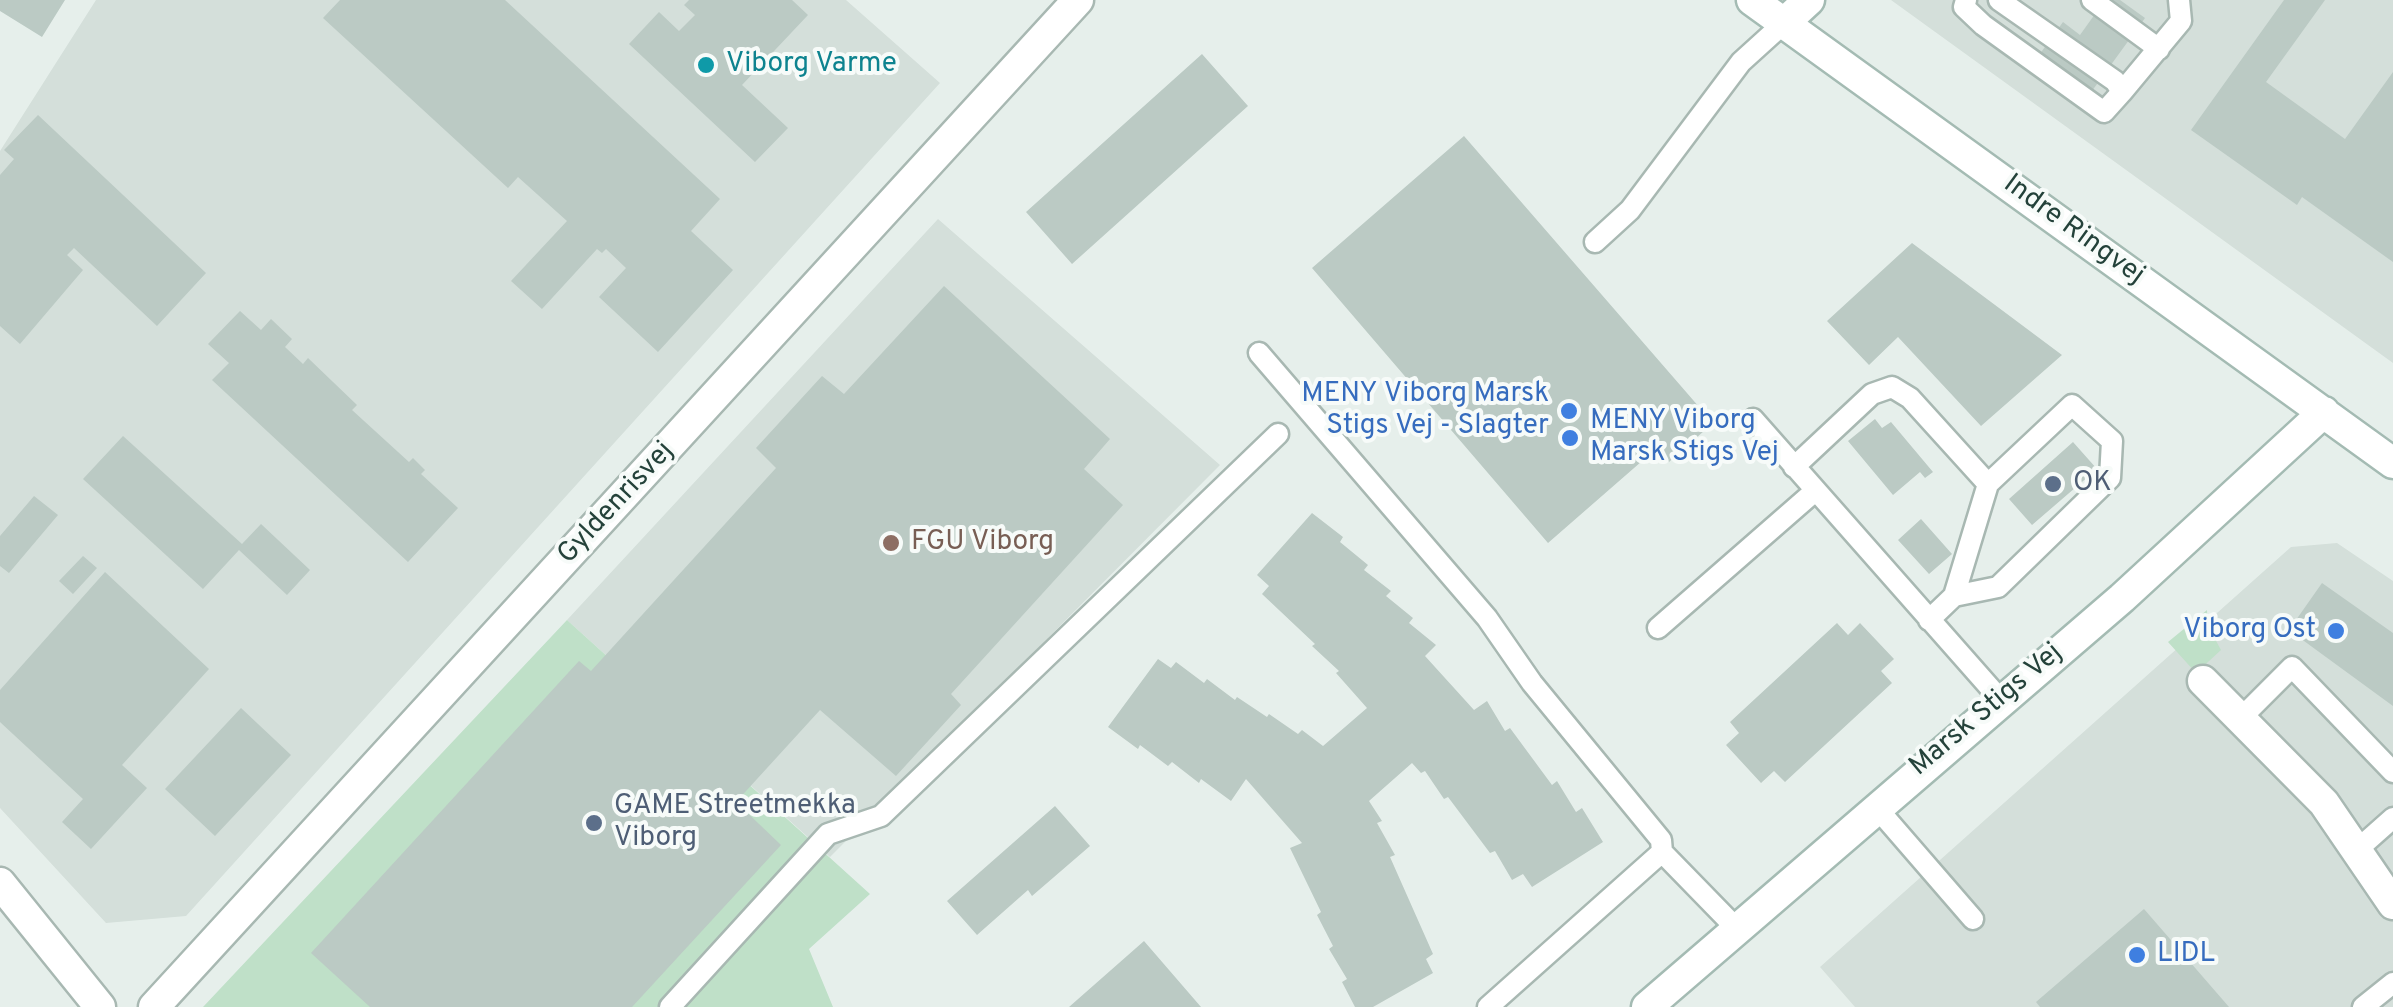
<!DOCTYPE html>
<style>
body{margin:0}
canvas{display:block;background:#e6efeb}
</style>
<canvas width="2393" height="1007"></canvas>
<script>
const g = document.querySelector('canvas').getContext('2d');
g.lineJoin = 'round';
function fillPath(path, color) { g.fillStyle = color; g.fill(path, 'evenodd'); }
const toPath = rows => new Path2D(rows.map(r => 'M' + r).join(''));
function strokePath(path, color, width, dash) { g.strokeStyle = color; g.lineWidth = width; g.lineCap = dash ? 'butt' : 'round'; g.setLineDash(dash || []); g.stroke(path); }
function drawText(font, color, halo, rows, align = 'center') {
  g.font = font + ' Overpass,sans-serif'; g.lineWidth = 8; g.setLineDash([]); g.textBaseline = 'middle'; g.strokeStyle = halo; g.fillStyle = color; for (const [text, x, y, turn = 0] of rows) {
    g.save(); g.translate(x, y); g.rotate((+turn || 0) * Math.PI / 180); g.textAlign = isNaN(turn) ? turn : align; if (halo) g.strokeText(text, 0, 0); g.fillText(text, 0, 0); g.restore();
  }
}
fillPath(toPath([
 [96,0,846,0,940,83,186,916,106,923,0,808,0,151],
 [1891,0,2393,0,2393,364,2393,363],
 [938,219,1220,465,830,857,567,620],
 [2337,543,2393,581,2393,1007,1855,1007,1820,967,2291,547]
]), '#d4dfda');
fillPath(toPath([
 [2207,610,2208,626,2221,650,2196,673,2168,642],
 [567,620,870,894,809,949,833,1007,203,1007]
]), '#bfe0c8');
fillPath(toPath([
 [0,0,65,0,42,37,0,11],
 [340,0,505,0,720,199,691,231,733,270,658,352,599,297,626,268,606,249,602,253,597,249,542,309,511,281,567,221,518,177,508,188,323,18],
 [689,0,792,0,808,15,742,85,788,128,755,162,629,44,659,12,679,31,695,15,684,5],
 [2105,0,2120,0,2145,18,2081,106,2029,69,2063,22,2080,35],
 [2284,0,2325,0,2266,82,2345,139,2393,72,2393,262,2302,197,2297,205,2191,130],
 [1202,54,1248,106,1072,264,1026,212],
 [38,115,206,273,157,326,74,248,67,255,83,270,20,344,0,326,0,175,14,159,4,150],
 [1464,136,1713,423,1669,462,1657,448,1548,543,1312,268],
 [1912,243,2062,355,1981,426,1898,337,1869,365,1827,321],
 [944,286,1110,439,1084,469,1123,505,951,694,961,705,896,776,820,710,736,802,781,845,632,1007,370,1007,311,953,579,661,591,671,776,468,756,448,822,376,844,394],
 [240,311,261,330,271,319,292,339,285,347,303,364,308,358,357,405,352,410,409,462,413,458,425,470,421,474,458,508,408,562,212,380,229,363,208,344],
 [1875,419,1882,428,1891,422,1933,472,1925,478,1920,472,1893,495,1848,441],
 [123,436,242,544,261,524,310,570,287,595,239,550,203,589,83,479],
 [2073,442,2097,469,2032,525,2009,499],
 [34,496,58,515,9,573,0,566,0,536],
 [1312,513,1343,537,1340,542,1368,565,1364,570,1391,591,1386,596,1413,618,1409,623,1436,645,1425,656,1474,710,1487,701,1505,731,1510,728,1552,785,1557,781,1576,812,1582,808,1603,842,1532,887,1523,874,1512,880,1495,851,1490,853,1448,797,1444,799,1425,771,1421,773,1412,763,1369,801,1382,821,1377,823,1395,855,1390,857,1433,954,1426,959,1433,973,1373,1007,1355,1007,1342,982,1347,979,1329,949,1333,946,1317,915,1321,912,1290,848,1302,843,1246,779,1231,801,1201,779,1199,783,1172,762,1168,766,1140,745,1138,749,1108,727,1158,659,1171,668,1176,662,1204,683,1207,679,1235,700,1237,697,1267,717,1269,714,1298,734,1302,730,1323,746,1367,708,1336,673,1339,671,1312,646,1315,644,1262,594,1269,586,1257,575],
 [1921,519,1952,554,1929,574,1898,540],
 [83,556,97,568,73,594,59,581],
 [105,572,209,669,122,765,147,788,91,849,62,822,83,799,0,722,0,690],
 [2322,583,2393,633,2393,706,2289,630],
 [1837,623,1848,635,1860,623,1894,659,1881,671,1892,683,1785,782,1774,771,1761,783,1726,745,1739,733,1730,722],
 [241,708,291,755,215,836,165,789],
 [1055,806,1090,846,1032,896,1028,890,977,935,947,901],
 [2144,909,2229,1007,2040,1007,2036,1002],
 [1144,941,1201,1007,1069,1007]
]), '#bbcac4');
const lane = toPath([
 [1966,0,1964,7,1983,25,2104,112,2122,92],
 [1999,0,2115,81,2122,92,2181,21,2179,0],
 [2092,0,2159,49],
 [1595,242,1630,210,1741,62,1784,23],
 [1259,353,1487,618,1532,683,1661,840,1662,852,1737,929],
 [1753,419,2000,699],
 [1794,467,1872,394,1892,387,1910,398,1988,484],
 [1929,620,1954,596,1988,484,2072,405,2112,441,2110,478,1998,587,1954,596],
 [1658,628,1815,491],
 [2241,718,2292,667,2393,772],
 [1876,807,1973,919],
 [2358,849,2393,818],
 [670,1007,828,834,881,816,1278,434],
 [1488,1007,1662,852],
 [2363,1007,2393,983]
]);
const street = toPath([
 [2203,681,2324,803,2393,904],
 [0,883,100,1007],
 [154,1007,1078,0]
]);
const secondary = toPath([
 [1752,0,2393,463],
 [1784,23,1809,0],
 [1647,1007,2122,598,2324,412]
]);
strokePath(lane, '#a8b8b2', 25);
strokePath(street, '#a8b8b2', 35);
strokePath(secondary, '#a4bbb3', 35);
strokePath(lane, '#fff', 20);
strokePath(street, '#fff', 30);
strokePath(secondary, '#fff', 30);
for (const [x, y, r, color] of [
 [706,65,10,"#0f9aa8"],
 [1569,411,10,"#3f7fe0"],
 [1570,438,10,"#3f7fe0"],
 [2053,484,10,"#5c6f8a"],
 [891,543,10,"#8d6e63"],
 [2336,631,10,"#3f7fe0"],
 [594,823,10,"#5c6f8a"],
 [2137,955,10,"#3f7fe0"]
]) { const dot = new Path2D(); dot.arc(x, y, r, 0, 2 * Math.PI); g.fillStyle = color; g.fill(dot); strokePath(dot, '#f7fbf9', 4); }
drawText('28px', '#0d838f', '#f7fbf9', [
 ["Viborg Varme",726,65]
], 'left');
drawText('28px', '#24423a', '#f7fbf9', [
 ["Indre Ringvej",2073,231,36],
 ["Gyldenrisvej",617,504,-47],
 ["Marsk Stigs Vej",1987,711,-40]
]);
drawText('28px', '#366cbe', '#f7fbf9', [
 ["MENY Viborg Marsk",1549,395],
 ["Stigs Vej - Slagter",1549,427],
 ["MENY Viborg",1590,422,"left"],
 ["Marsk Stigs Vej",1590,454,"left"],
 ["Viborg Ost",2316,631],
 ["LIDL",2157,955,"left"]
], 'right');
drawText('28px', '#4e5e75', '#f7fbf9', [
 ["OK",2073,484],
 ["GAME Streetmekka",614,807],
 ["Viborg",614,839]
], 'left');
drawText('28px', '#785e54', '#f7fbf9', [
 ["FGU Viborg",911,543]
], 'left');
</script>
